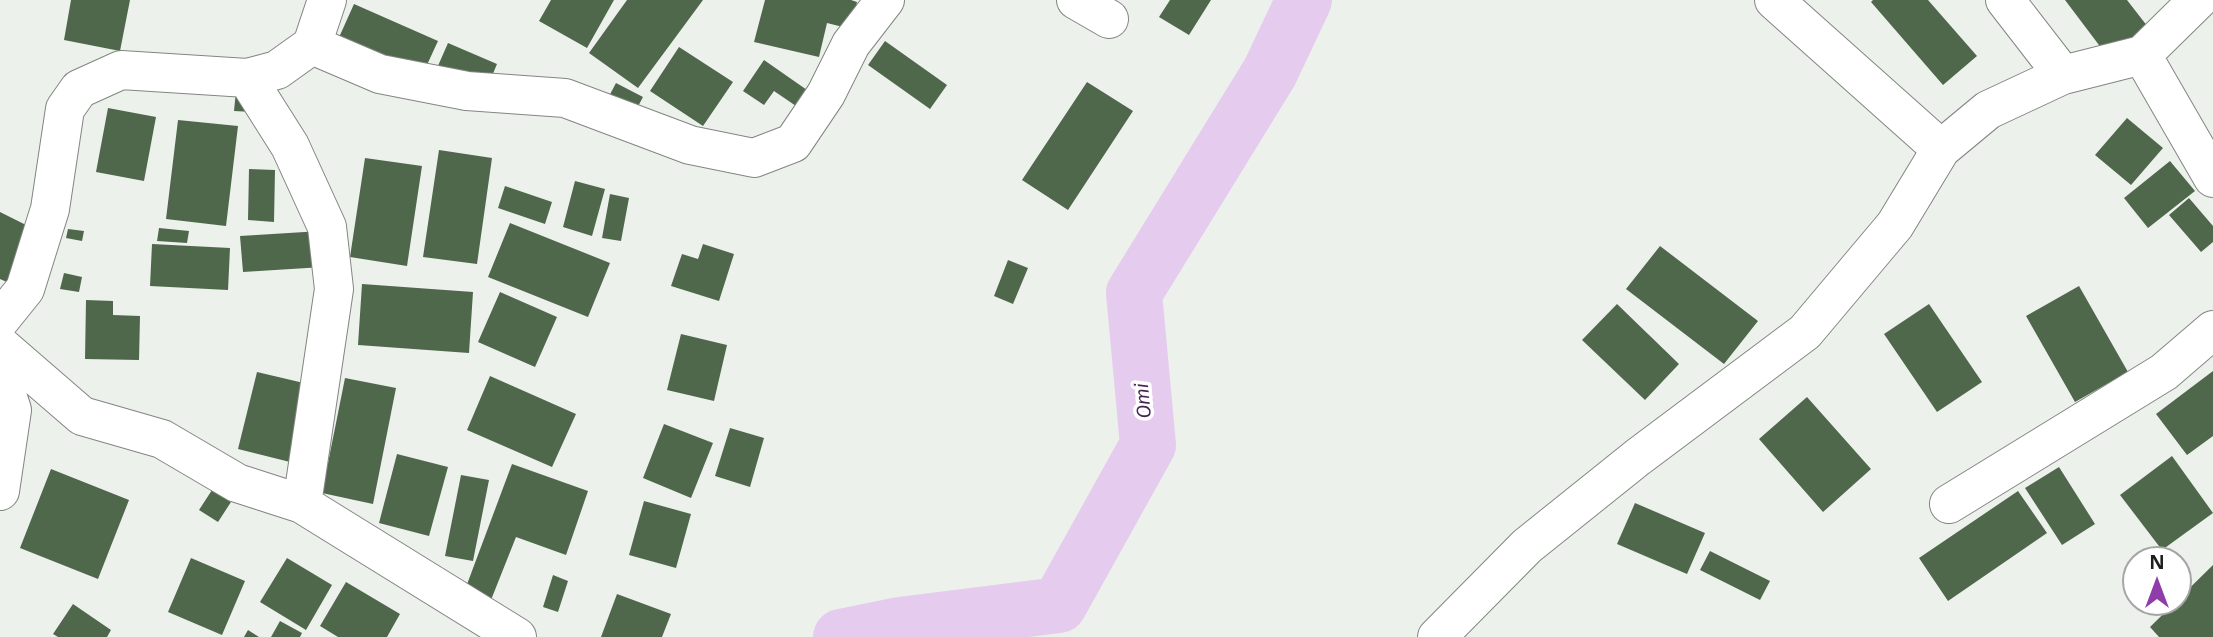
<!DOCTYPE html>
<style>
body{margin:0}
#map{position:relative;width:2213px;height:637px;overflow:hidden;background:#edf1ec;font-family:"Noto Sans",sans-serif}
canvas{display:block}
.north{position:absolute;left:2122px;top:546px;width:70px;height:70px;box-sizing:border-box;background:#fff;border:2px solid #a5a5a5;border-radius:50%;rotate:0deg;font-size:19px;font-weight:700;line-height:28px;text-align:center;color:#1d1f1d}
.north::after{content:'';display:block;margin:auto;width:24px;height:32px;background:#903dac;clip-path:polygon(50% 0,100% 100%,50% 72%,0 100%)}
</style>
<div id="map">
<canvas width="2213" height="637"></canvas>
<div class="north">N</div>
</div>
<script>
const g = document.querySelector('canvas').getContext('2d');
g.lineJoin = 'round';
const toPath = rows => new Path2D(rows.map(r => 'M' + r).join(''));
function strokePath(path, color, width, dash) { g.strokeStyle = color; g.lineWidth = width; g.lineCap = dash ? 'butt' : 'round'; g.setLineDash(dash || []); g.stroke(path); }
function fillPath(path, color) { g.fillStyle = color; g.fill(path, 'evenodd'); }
function drawText(font, color, halo, rows, align = 'center') {
  g.font = font + ' "Noto Sans",sans-serif'; g.lineWidth = 7; g.setLineDash([]); g.textBaseline = 'middle'; g.strokeStyle = halo; g.fillStyle = color; for (const [text, x, y, turn = 0] of rows) {
    g.save(); g.translate(x, y); g.rotate((+turn || 0) * Math.PI / 180); g.textAlign = isNaN(turn) ? turn : align; if (halo) g.strokeText(text, 0, 0); g.fillText(text, 0, 0); g.restore();
  }
}
strokePath(toPath([
 [841,637,900,625,1059,605,1148,445,1134,293,1270,72,1304,0]
]), '#e5ccee', 56);
fillPath(toPath([
 [71,0,130,0,120,51,64,40],
 [551,0,614,0,587,48,539,21],
 [627,0,703,0,638,88,589,53],
 [765,0,851,0,857,2,851,29,827,23,819,57,754,42],
 [1170,0,1211,0,1189,35,1159,17],
 [1873,0,1928,0,1977,56,1943,85,1871,2],
 [2065,0,2127,0,2148,27,2108,57],
 [354,4,438,41,420,80,336,44],
 [885,41,947,85,930,109,868,65],
 [448,43,497,64,480,105,430,84],
 [679,47,733,82,703,126,650,91],
 [764,60,807,90,796,106,774,91,764,105,743,91],
 [1087,82,1133,111,1068,210,1022,180],
 [616,83,643,97,633,116,606,102],
 [236,91,253,112,234,111],
 [108,108,156,117,144,181,96,172],
 [2127,118,2163,148,2131,185,2095,155],
 [178,120,238,126,226,226,166,219],
 [439,150,492,158,477,264,423,257],
 [365,158,422,166,407,266,350,257],
 [2170,161,2195,191,2148,228,2124,198],
 [249,169,275,170,274,222,248,220],
 [575,181,605,189,592,236,563,227],
 [505,186,552,202,545,224,498,208],
 [610,194,629,198,621,241,602,238],
 [2189,198,2213,226,2213,242,2201,252,2169,215],
 [0,212,36,230,9,283,0,279],
 [510,223,610,263,588,317,488,277],
 [159,228,189,231,187,243,157,241],
 [68,229,84,231,82,241,66,238],
 [321,231,323,267,243,272,240,236],
 [152,244,230,248,228,290,150,286],
 [703,244,734,254,719,301,671,286,682,254,698,259],
 [1660,246,1758,321,1724,364,1626,289],
 [1008,260,1028,268,1013,304,994,296],
 [64,273,82,277,79,292,60,289],
 [362,284,473,292,469,353,358,345],
 [2079,286,2128,372,2075,402,2026,316],
 [500,292,557,317,535,367,478,342],
 [86,300,113,301,113,315,140,316,139,360,85,359],
 [1617,304,1679,364,1645,400,1582,340],
 [1929,304,1982,382,1937,412,1884,334],
 [681,334,727,345,714,401,667,390],
 [2213,371,2213,436,2187,455,2156,414],
 [257,372,308,384,290,462,238,449],
 [490,376,576,414,552,467,467,430],
 [345,378,396,388,373,504,322,493],
 [1807,397,1871,469,1823,512,1759,439],
 [664,424,713,443,691,498,643,478],
 [730,428,764,438,750,487,715,476],
 [397,454,448,467,429,536,379,523],
 [2172,456,2213,513,2162,550,2120,495],
 [512,464,588,491,566,555,516,537,489,605,463,595],
 [2059,467,2095,524,2062,545,2025,488],
 [51,469,129,500,98,579,20,548],
 [461,475,489,480,473,561,445,556],
 [212,490,231,502,218,522,199,510],
 [2018,491,2047,533,1948,601,1919,558],
 [644,501,691,514,676,568,629,555],
 [1635,503,1705,533,1687,574,1617,544],
 [1710,551,1770,581,1760,600,1700,570],
 [191,558,245,581,222,635,168,612],
 [287,558,332,585,306,630,260,602],
 [2213,565,2213,637,2159,637,2150,627],
 [553,575,568,581,558,612,543,607],
 [346,582,400,614,387,637,338,637,320,626],
 [617,594,671,614,662,637,601,637],
 [73,604,111,630,107,637,58,637,53,634],
 [280,621,302,633,300,637,271,637],
 [248,630,259,637,244,637]
]), '#4f684c');
const minor = toPath([
 [1076,0,1109,19],
 [1774,0,1941,149],
 [2005,0,2063,75],
 [312,45,380,74,467,91,565,98,690,145,754,158,793,143,826,94,851,44,885,0],
 [2142,55,2213,178],
 [247,78,290,146,327,227,334,289,302,504],
 [0,320,25,289,50,209,65,109,79,89,121,70,247,78,277,70,312,45,327,0],
 [0,345,82,416,162,439,237,483,302,504,517,637],
 [0,373,12,410,0,491],
 [1949,504,2164,372,2213,330],
 [1437,637,1527,546,1638,457,1805,332,1895,225,1941,149,1988,110,2063,75,2142,55,2198,0]
]);
strokePath(minor, '#828681', 40);
strokePath(minor, '#fff', 38);
drawText('italic 19px', '#462651', '#fff', [
 ["Omi",1144,401,-95]
]);
</script>
